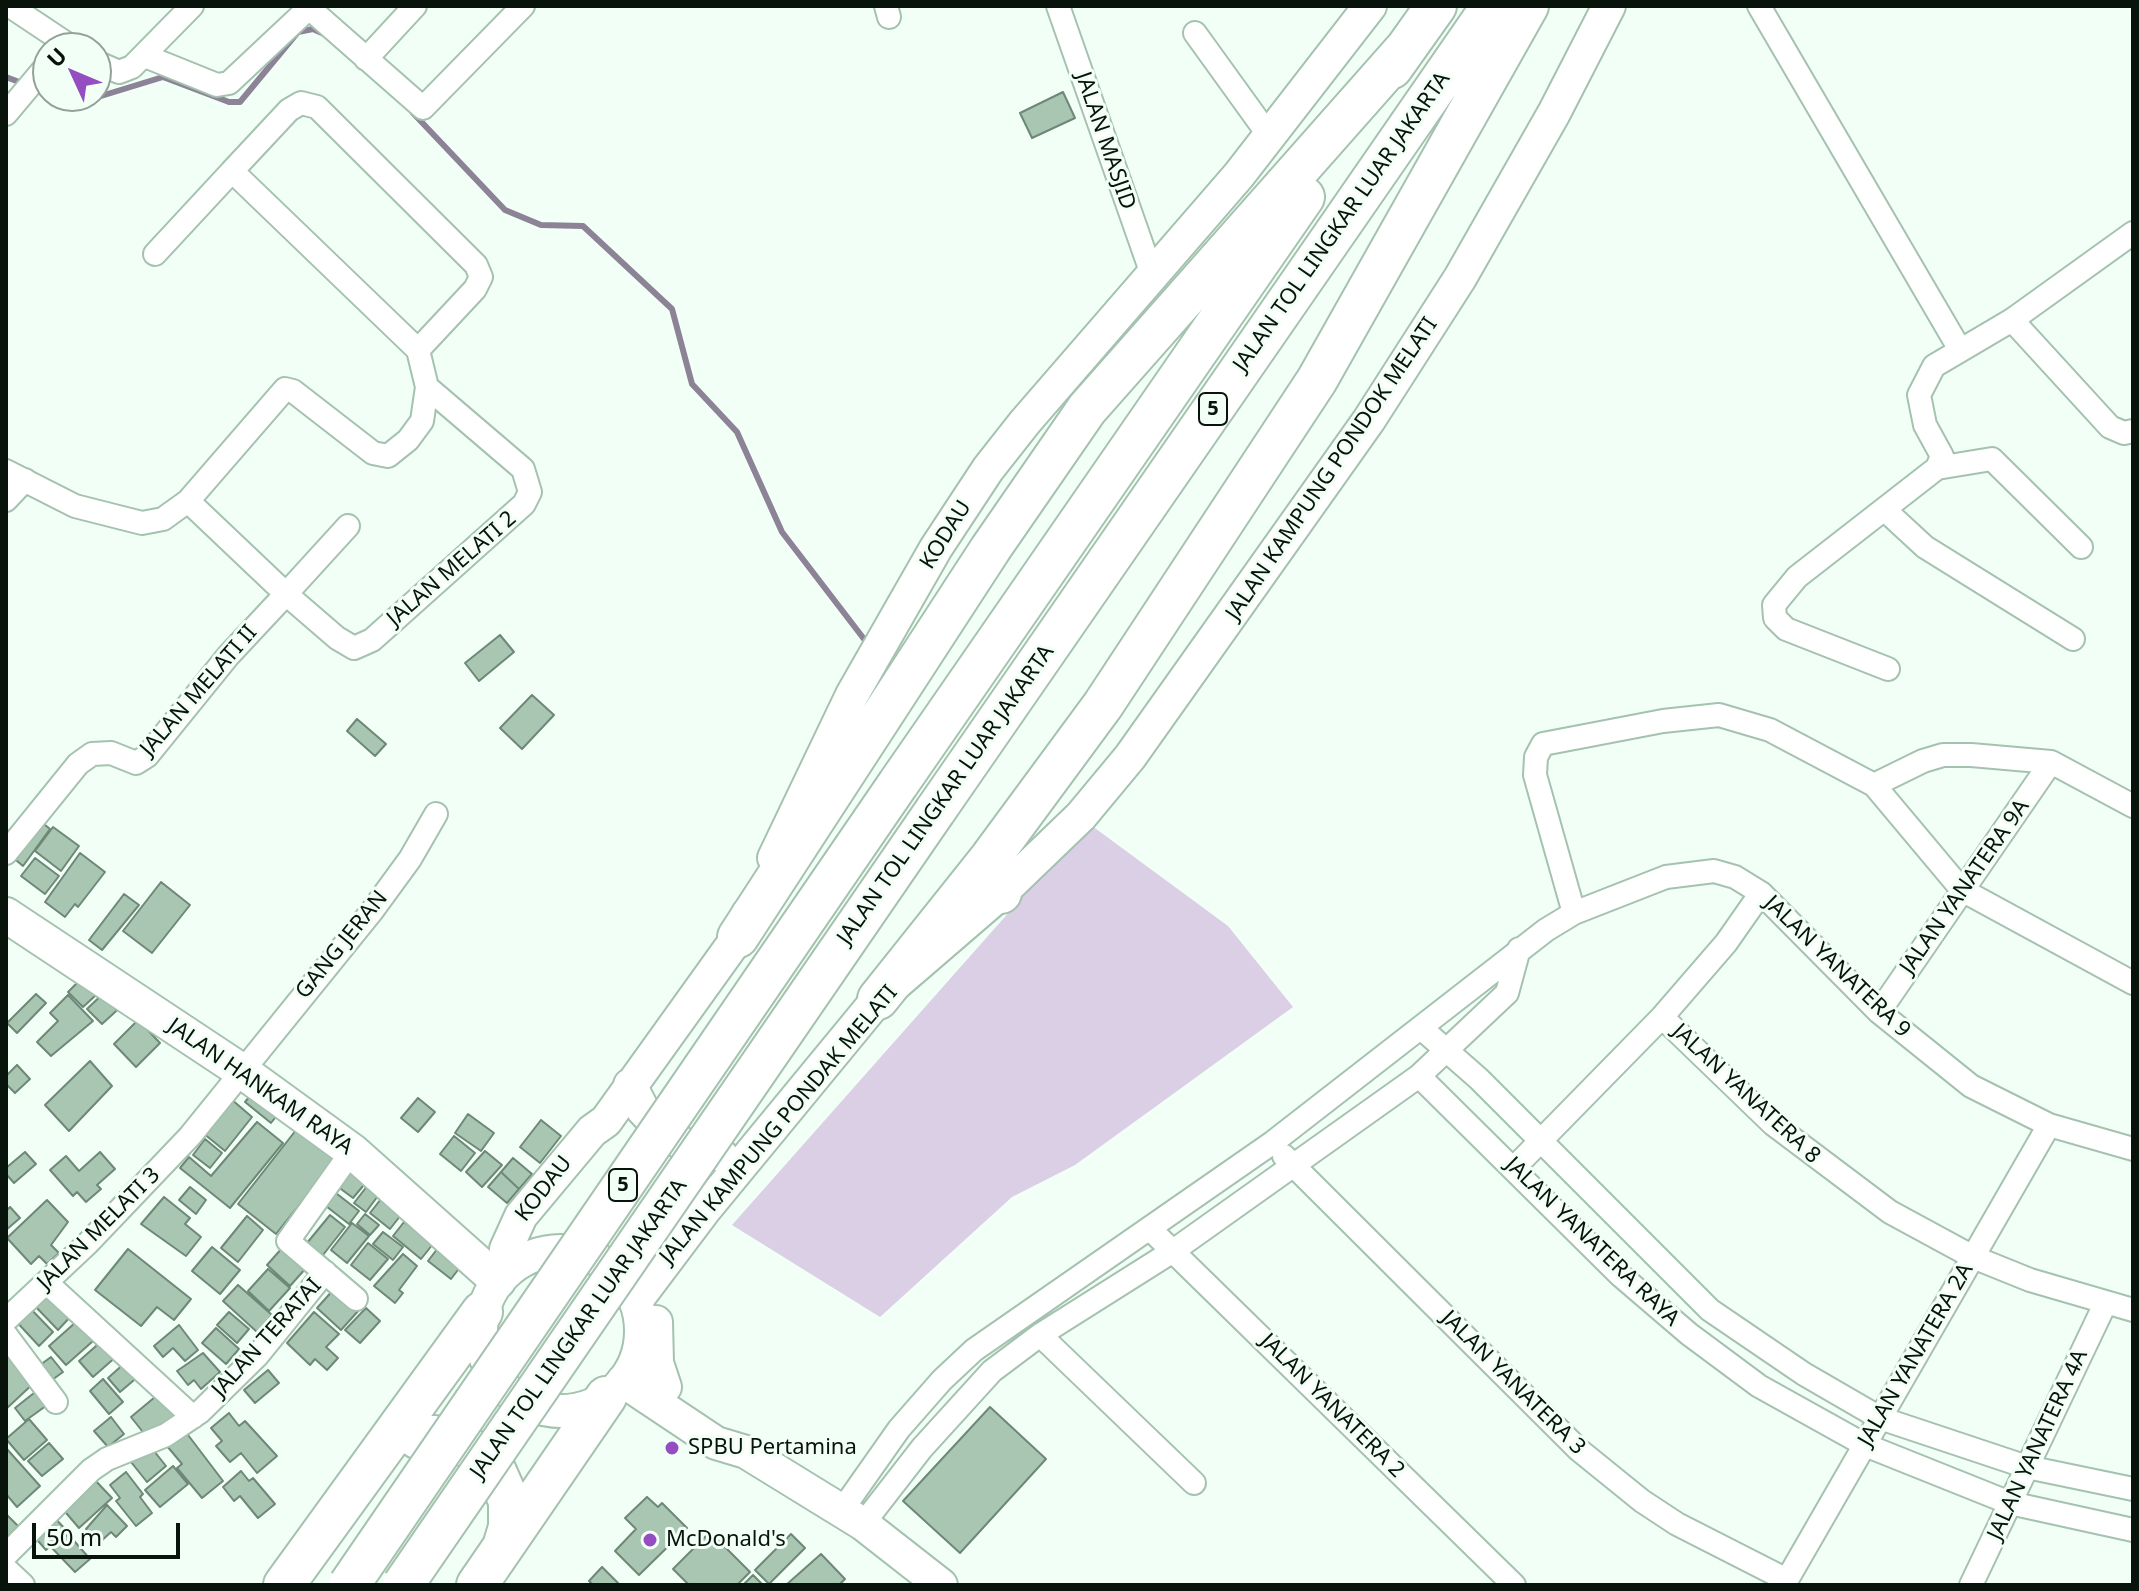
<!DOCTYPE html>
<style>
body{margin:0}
#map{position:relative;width:2139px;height:1591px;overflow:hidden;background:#f2fff6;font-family:"Noto Sans",sans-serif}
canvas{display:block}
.frame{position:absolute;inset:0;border:8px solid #08130c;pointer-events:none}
.north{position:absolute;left:32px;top:32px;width:80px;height:80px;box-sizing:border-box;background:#f2fff6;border:2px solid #94a198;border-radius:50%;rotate:314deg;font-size:22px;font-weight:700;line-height:32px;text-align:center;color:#08130c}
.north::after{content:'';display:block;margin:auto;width:28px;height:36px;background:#944ec2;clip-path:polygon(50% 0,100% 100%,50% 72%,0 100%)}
.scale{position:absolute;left:32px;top:1523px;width:148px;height:36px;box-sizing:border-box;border:4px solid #08130c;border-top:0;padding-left:10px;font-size:24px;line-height:28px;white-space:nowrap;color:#08130c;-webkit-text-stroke:6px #f2fff6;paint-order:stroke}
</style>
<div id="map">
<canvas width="2139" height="1591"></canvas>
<div class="frame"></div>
<div class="north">U</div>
<div class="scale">50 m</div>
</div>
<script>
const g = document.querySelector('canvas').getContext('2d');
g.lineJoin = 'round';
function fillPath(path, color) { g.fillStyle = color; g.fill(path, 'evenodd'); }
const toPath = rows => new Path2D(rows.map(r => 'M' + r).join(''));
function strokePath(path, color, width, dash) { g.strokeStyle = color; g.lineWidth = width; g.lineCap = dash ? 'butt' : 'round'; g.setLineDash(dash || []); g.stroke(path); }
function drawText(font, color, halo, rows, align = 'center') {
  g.font = font + ' "Noto Sans",sans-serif'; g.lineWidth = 6; g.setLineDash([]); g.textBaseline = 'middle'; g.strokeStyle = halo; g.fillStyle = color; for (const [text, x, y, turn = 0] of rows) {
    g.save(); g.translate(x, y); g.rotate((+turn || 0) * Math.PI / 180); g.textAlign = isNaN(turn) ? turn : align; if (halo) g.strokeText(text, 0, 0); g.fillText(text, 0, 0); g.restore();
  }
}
fillPath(toPath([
 [1088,823,1228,926,1293,1007,1075,1165,1012,1197,880,1317,732,1225]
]), '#dacfe4');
strokePath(toPath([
 [6,77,48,93],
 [96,94,101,96,163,77,229,102,240,102,298,32,313,29,324,34],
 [413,113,505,210,541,225,583,226,672,309,692,384,737,432,782,532,864,639]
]), '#8c8397', 6);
const building = toPath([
 [1063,92,1075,118,1032,138,1020,113,1063,92],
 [500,635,514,652,479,681,465,663,500,635],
 [532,695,554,715,522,749,500,728,532,695],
 [357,719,386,744,375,756,347,731,357,719],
 [39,820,50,829,23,866,11,856,39,820],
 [53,827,79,846,61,871,35,851,53,827],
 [80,853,105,872,78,907,75,904,65,917,45,902,80,853],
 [35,858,59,876,45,894,21,876,35,858],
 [161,882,190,905,152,953,123,931,161,882],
 [124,894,139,905,102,950,89,940,124,894],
 [81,979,96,995,83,1007,68,992,81,979],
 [111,986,126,1002,102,1024,87,1009,111,986],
 [36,994,46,1003,17,1033,7,1023,36,994],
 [68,995,93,1021,51,1056,37,1042,58,1021,50,1013,68,995],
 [138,1020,160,1043,136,1067,114,1044,138,1020],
 [90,1061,112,1086,69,1131,45,1105,90,1061],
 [17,1065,30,1079,15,1093,6,1084,6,1076,17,1065],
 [259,1085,285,1105,271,1123,245,1102,259,1085],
 [418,1098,435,1112,418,1132,401,1118,418,1098],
 [231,1099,252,1117,225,1151,203,1133,231,1099],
 [468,1114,494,1133,481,1151,455,1133,468,1114],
 [541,1120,561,1136,540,1163,520,1147,541,1120],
 [257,1122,283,1143,230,1208,180,1168,189,1157,211,1176,257,1122],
 [300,1125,338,1156,276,1234,238,1204,300,1125],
 [454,1136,475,1153,461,1171,440,1154,454,1136],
 [205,1139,222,1153,210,1168,193,1155,205,1139],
 [485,1151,502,1165,482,1187,466,1172,485,1151],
 [25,1152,36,1164,14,1183,6,1174,6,1168,25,1152],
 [100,1152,115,1169,97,1185,101,1189,86,1202,77,1192,73,1196,50,1170,66,1156,79,1171,100,1152],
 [513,1158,532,1174,519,1189,501,1172,513,1158],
 [351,1167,368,1180,353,1198,337,1186,351,1167],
 [501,1172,519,1189,507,1203,488,1187,501,1172],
 [375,1176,386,1185,366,1212,354,1203,375,1176],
 [190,1187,206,1200,196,1214,179,1200,190,1187],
 [332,1190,359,1211,349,1224,322,1203,332,1190],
 [388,1190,408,1206,390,1229,370,1213,388,1190],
 [164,1197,190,1218,185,1224,201,1237,186,1256,141,1224,164,1197],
 [47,1200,68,1222,51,1245,59,1253,47,1264,39,1256,31,1264,7,1238,47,1200],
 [10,1207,20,1218,6,1230,6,1211,10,1207],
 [365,1214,379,1225,370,1235,357,1224,365,1214],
 [330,1215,345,1227,323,1255,307,1243,330,1215],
 [247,1216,263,1230,238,1262,221,1248,247,1216],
 [404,1222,433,1244,421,1259,393,1236,404,1222],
 [352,1223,369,1236,347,1263,331,1250,352,1223],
 [383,1232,403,1247,393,1260,373,1244,383,1232],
 [368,1243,388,1259,370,1280,351,1265,368,1243],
 [441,1244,464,1262,451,1279,428,1261,441,1244],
 [212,1247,240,1270,220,1294,192,1271,212,1247],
 [283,1247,306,1268,290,1286,267,1265,283,1247],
 [128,1249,191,1299,174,1320,157,1307,141,1326,95,1290,128,1249],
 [403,1254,417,1266,399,1290,403,1293,395,1303,374,1286,403,1254],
 [268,1269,290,1288,269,1311,248,1291,268,1269],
 [238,1285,272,1315,257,1332,223,1301,238,1285],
 [335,1288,359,1310,341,1330,317,1308,335,1288],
 [49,1291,72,1315,58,1330,34,1305,49,1291],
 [28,1306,53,1332,39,1346,14,1319,28,1306],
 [366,1308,380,1321,360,1343,345,1330,366,1308],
 [229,1312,249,1329,237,1343,217,1325,229,1312],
 [314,1312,339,1334,326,1347,338,1358,327,1370,315,1359,310,1365,287,1343,314,1312],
 [76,1322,93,1341,66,1365,49,1346,76,1322],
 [179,1325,198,1350,185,1361,173,1348,163,1357,154,1346,179,1325],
 [216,1328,239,1349,226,1364,202,1343,216,1328],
 [104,1339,118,1355,93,1377,79,1361,104,1339],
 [6,1346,36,1381,6,1409,6,1346],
 [203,1353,220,1372,201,1389,194,1380,188,1385,177,1371,203,1353],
 [51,1357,63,1372,52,1380,40,1365,51,1357],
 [127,1361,140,1375,120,1392,108,1378,127,1361],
 [268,1370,279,1383,255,1403,244,1390,268,1370],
 [103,1379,123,1402,109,1414,90,1391,103,1379],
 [39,1389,50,1403,25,1421,15,1408,39,1389],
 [161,1392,180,1416,150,1441,131,1417,161,1392],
 [990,1407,1046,1459,960,1553,903,1501,990,1407],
 [229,1413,239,1426,245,1421,277,1456,257,1473,241,1453,230,1462,216,1446,222,1441,211,1428,229,1413],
 [111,1417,124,1434,108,1447,94,1431,111,1417],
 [29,1419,47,1440,24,1460,6,1439,29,1419],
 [185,1431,223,1481,202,1498,177,1468,182,1464,167,1446,185,1431],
 [49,1443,63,1459,42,1476,28,1461,49,1443],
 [150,1446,166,1466,147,1482,131,1462,150,1446],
 [6,1448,40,1486,17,1507,6,1494,6,1448],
 [173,1466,188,1484,160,1507,145,1490,173,1466],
 [241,1471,249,1481,253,1478,275,1504,258,1518,240,1496,234,1501,223,1487,241,1471],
 [126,1472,143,1494,140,1497,152,1513,136,1526,116,1501,120,1498,110,1485,126,1472],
 [93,1478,112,1498,79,1528,61,1507,93,1478],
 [647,1497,658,1507,662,1503,687,1528,639,1575,615,1551,636,1529,625,1518,647,1497],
 [107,1505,127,1526,116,1537,111,1532,98,1544,86,1529,107,1505],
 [6,1514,18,1526,9,1536,6,1533,6,1514],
 [52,1515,67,1531,46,1550,32,1534,52,1515],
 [710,1532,750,1572,737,1585,689,1585,673,1569,710,1532],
 [68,1534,90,1559,75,1572,52,1548,68,1534],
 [791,1534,805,1548,769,1584,755,1570,791,1534],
 [821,1554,845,1579,839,1585,786,1585,821,1554],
 [602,1567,620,1585,593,1585,589,1581,602,1567],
 [753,1575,763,1585,743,1585,753,1575]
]);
fillPath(building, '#a8c6b2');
strokePath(building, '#6d8876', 2);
const street = toPath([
 [10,6,73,48],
 [886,6,889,17],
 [1058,6,1153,277],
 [1759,6,1959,348],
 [309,8,423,108,523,6],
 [1195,33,1270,137],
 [145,56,217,85,229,83,311,6],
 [366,59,415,6],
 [96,62,119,72,132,67,192,6],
 [6,114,48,64],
 [155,254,232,171],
 [2012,320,2110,427,2124,433,2133,431],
 [1937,468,1992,459,2081,547],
 [6,471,75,506,142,523,163,519,188,501,285,389,293,391,373,453,388,456,408,440,422,421,427,387,418,350,232,171,289,110,301,103,317,107,476,265,481,277,475,289,418,350],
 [6,500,25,480],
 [188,501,286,594,348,526],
 [1886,511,1925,547,2073,639],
 [1888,669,1786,629,1775,618,1774,605,1797,577,1937,468,1942,456,1925,425,1919,395,1934,366,2012,320,2133,233],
 [1874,785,1923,761,1943,755,1971,755,2051,762,2133,806],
 [6,853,78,764,92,754,111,753,136,763,147,756,228,656,286,594,337,638,354,648,372,640,524,504,530,492,523,469,427,387],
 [1574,913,1535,775,1536,757,1543,744,1663,721,1719,715,1770,730,1874,785,1962,890,2133,983],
 [1879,1012,2051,762],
 [1662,1017,1773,1124,1890,1212,1973,1257,2030,1280,2133,1310],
 [1421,1028,1479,1079,1710,1310,1804,1374,1880,1418,2027,1467,2133,1489],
 [1419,1076,1620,1275,1689,1334,1759,1386,1865,1445,2010,1503,2133,1530],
 [352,1151,288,1241,356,1299],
 [1284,1156,1579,1450,1642,1501,1677,1524,1787,1580],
 [1514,1168,1662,1017,1726,943,1761,893],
 [1150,1229,1514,1585],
 [47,1283,193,1417],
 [6,1320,88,1243,190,1136,372,911,410,859,436,814],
 [6,1335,56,1402],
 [1040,1335,1194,1483],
 [842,1510,899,1429,942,1380,974,1350,1272,1143,1546,930,1574,913,1666,877,1714,871,1735,877,1761,893,1879,1012,1971,1086,2049,1125,2133,1149],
 [863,1524,922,1448,992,1371,1040,1335,1173,1251,1419,1076,1507,993,1519,949],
 [6,1555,91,1470,107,1459,166,1435,200,1412,257,1356,325,1272],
 [6,1569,23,1585],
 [1784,1585,2049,1125],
 [1971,1585,2105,1304]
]);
const secondary = toPath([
 [774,858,852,695,936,548,988,469,1025,422,1239,175,1370,6],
 [630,1085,643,1110,663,1131,686,1146,721,1155],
 '481 1331a80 80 0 1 1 160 0a80 80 0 1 1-160 0Z',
 [508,1270,506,1249,521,1216,592,1131,606,1121,738,937,748,914],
 [636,1301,706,1208,878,999,1001,893,1081,816,1130,757,1369,420,1460,278,1554,113,1609,6],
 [656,1322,657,1363,665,1387],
 [623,1381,716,1443,746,1452,863,1524,941,1585]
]);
const primary = toPath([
 [6,915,246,1074,352,1151,498,1281]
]);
const highway = toPath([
 [1392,68,1436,6],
 [898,784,1304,197],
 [935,811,1492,6],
 [1001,893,988,871,988,861,1103,705,1317,380,1528,6],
 [738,937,991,548,1087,409,1407,47],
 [878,999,988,861],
 [417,1438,435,1436,461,1442,493,1465,509,1501,509,1527,503,1547],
 [284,1585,482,1312],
 [477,1585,606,1397]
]);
strokePath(street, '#a4c2af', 26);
strokePath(secondary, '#a4c2af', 36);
strokePath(primary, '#a4c2af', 38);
strokePath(highway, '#a4c2af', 44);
strokePath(street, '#fff', 22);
strokePath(secondary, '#fff', 32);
strokePath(primary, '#fff', 34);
strokePath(highway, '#fff', 40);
const highwayBridge = toPath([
 [349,1585,898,784],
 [403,1585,935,811]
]);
strokePath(highwayBridge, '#a4c2af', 44, []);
strokePath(highwayBridge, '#fff', 40);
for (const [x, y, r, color] of [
 [672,1448,8,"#944ec2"],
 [650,1540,8,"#944ec2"]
]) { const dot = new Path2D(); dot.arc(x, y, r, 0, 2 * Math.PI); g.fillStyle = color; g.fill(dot); strokePath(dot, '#f2fff6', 3); }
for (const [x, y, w] of [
 [1213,409,28],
 [623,1185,28]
]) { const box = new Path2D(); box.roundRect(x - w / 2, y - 16, w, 32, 6); g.fillStyle = '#f2fff6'; g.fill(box); strokePath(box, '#08130c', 2); }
drawText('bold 20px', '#08130c', null, [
 ["5",1213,409],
 ["5",623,1185]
]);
drawText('22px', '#08130c', '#f2fff6', [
 ["JALAN MASJID",1105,141,71],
 ["JALAN TOL LINGKAR LUAR JAKARTA",1342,222,-55],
 ["JALAN KAMPUNG PONDOK MELATI",1332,469,-56],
 ["KODAU",946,535,-58],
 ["JALAN MELATI 2",452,569,-41],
 ["JALAN MELATI II",199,691,-49],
 ["JALAN TOL LINGKAR LUAR JAKARTA",946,795,-55],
 ["JALAN YANATERA 9A",1965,887,-55],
 ["GANG JERAN",342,945,-51],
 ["JALAN YANATERA 9",1837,967,44],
 ["JALAN HANKAM RAYA",260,1087,35],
 ["JALAN YANATERA 8",1746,1094,43],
 ["JALAN KAMPUNG PONDAK MELATI",779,1125,-50],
 ["KODAU",544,1189,-52],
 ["JALAN MELATI 3",99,1229,-45],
 ["JALAN YANATERA RAYA",1592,1242,44],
 ["JALAN TOL LINGKAR LUAR JAKARTA",579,1329,-55],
 ["JALAN TERATAI",267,1338,-48],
 ["JALAN YANATERA 2A",1916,1355,-60],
 ["JALAN YANATERA 3",1513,1383,45],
 ["JALAN YANATERA 2",1332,1406,45],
 ["JALAN YANATERA 4A",2038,1445,-65]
]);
drawText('22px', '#08130c', '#f2fff6', [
 ["SPBU Pertamina",688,1448],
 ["McDonald's",666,1540]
], 'left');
</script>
